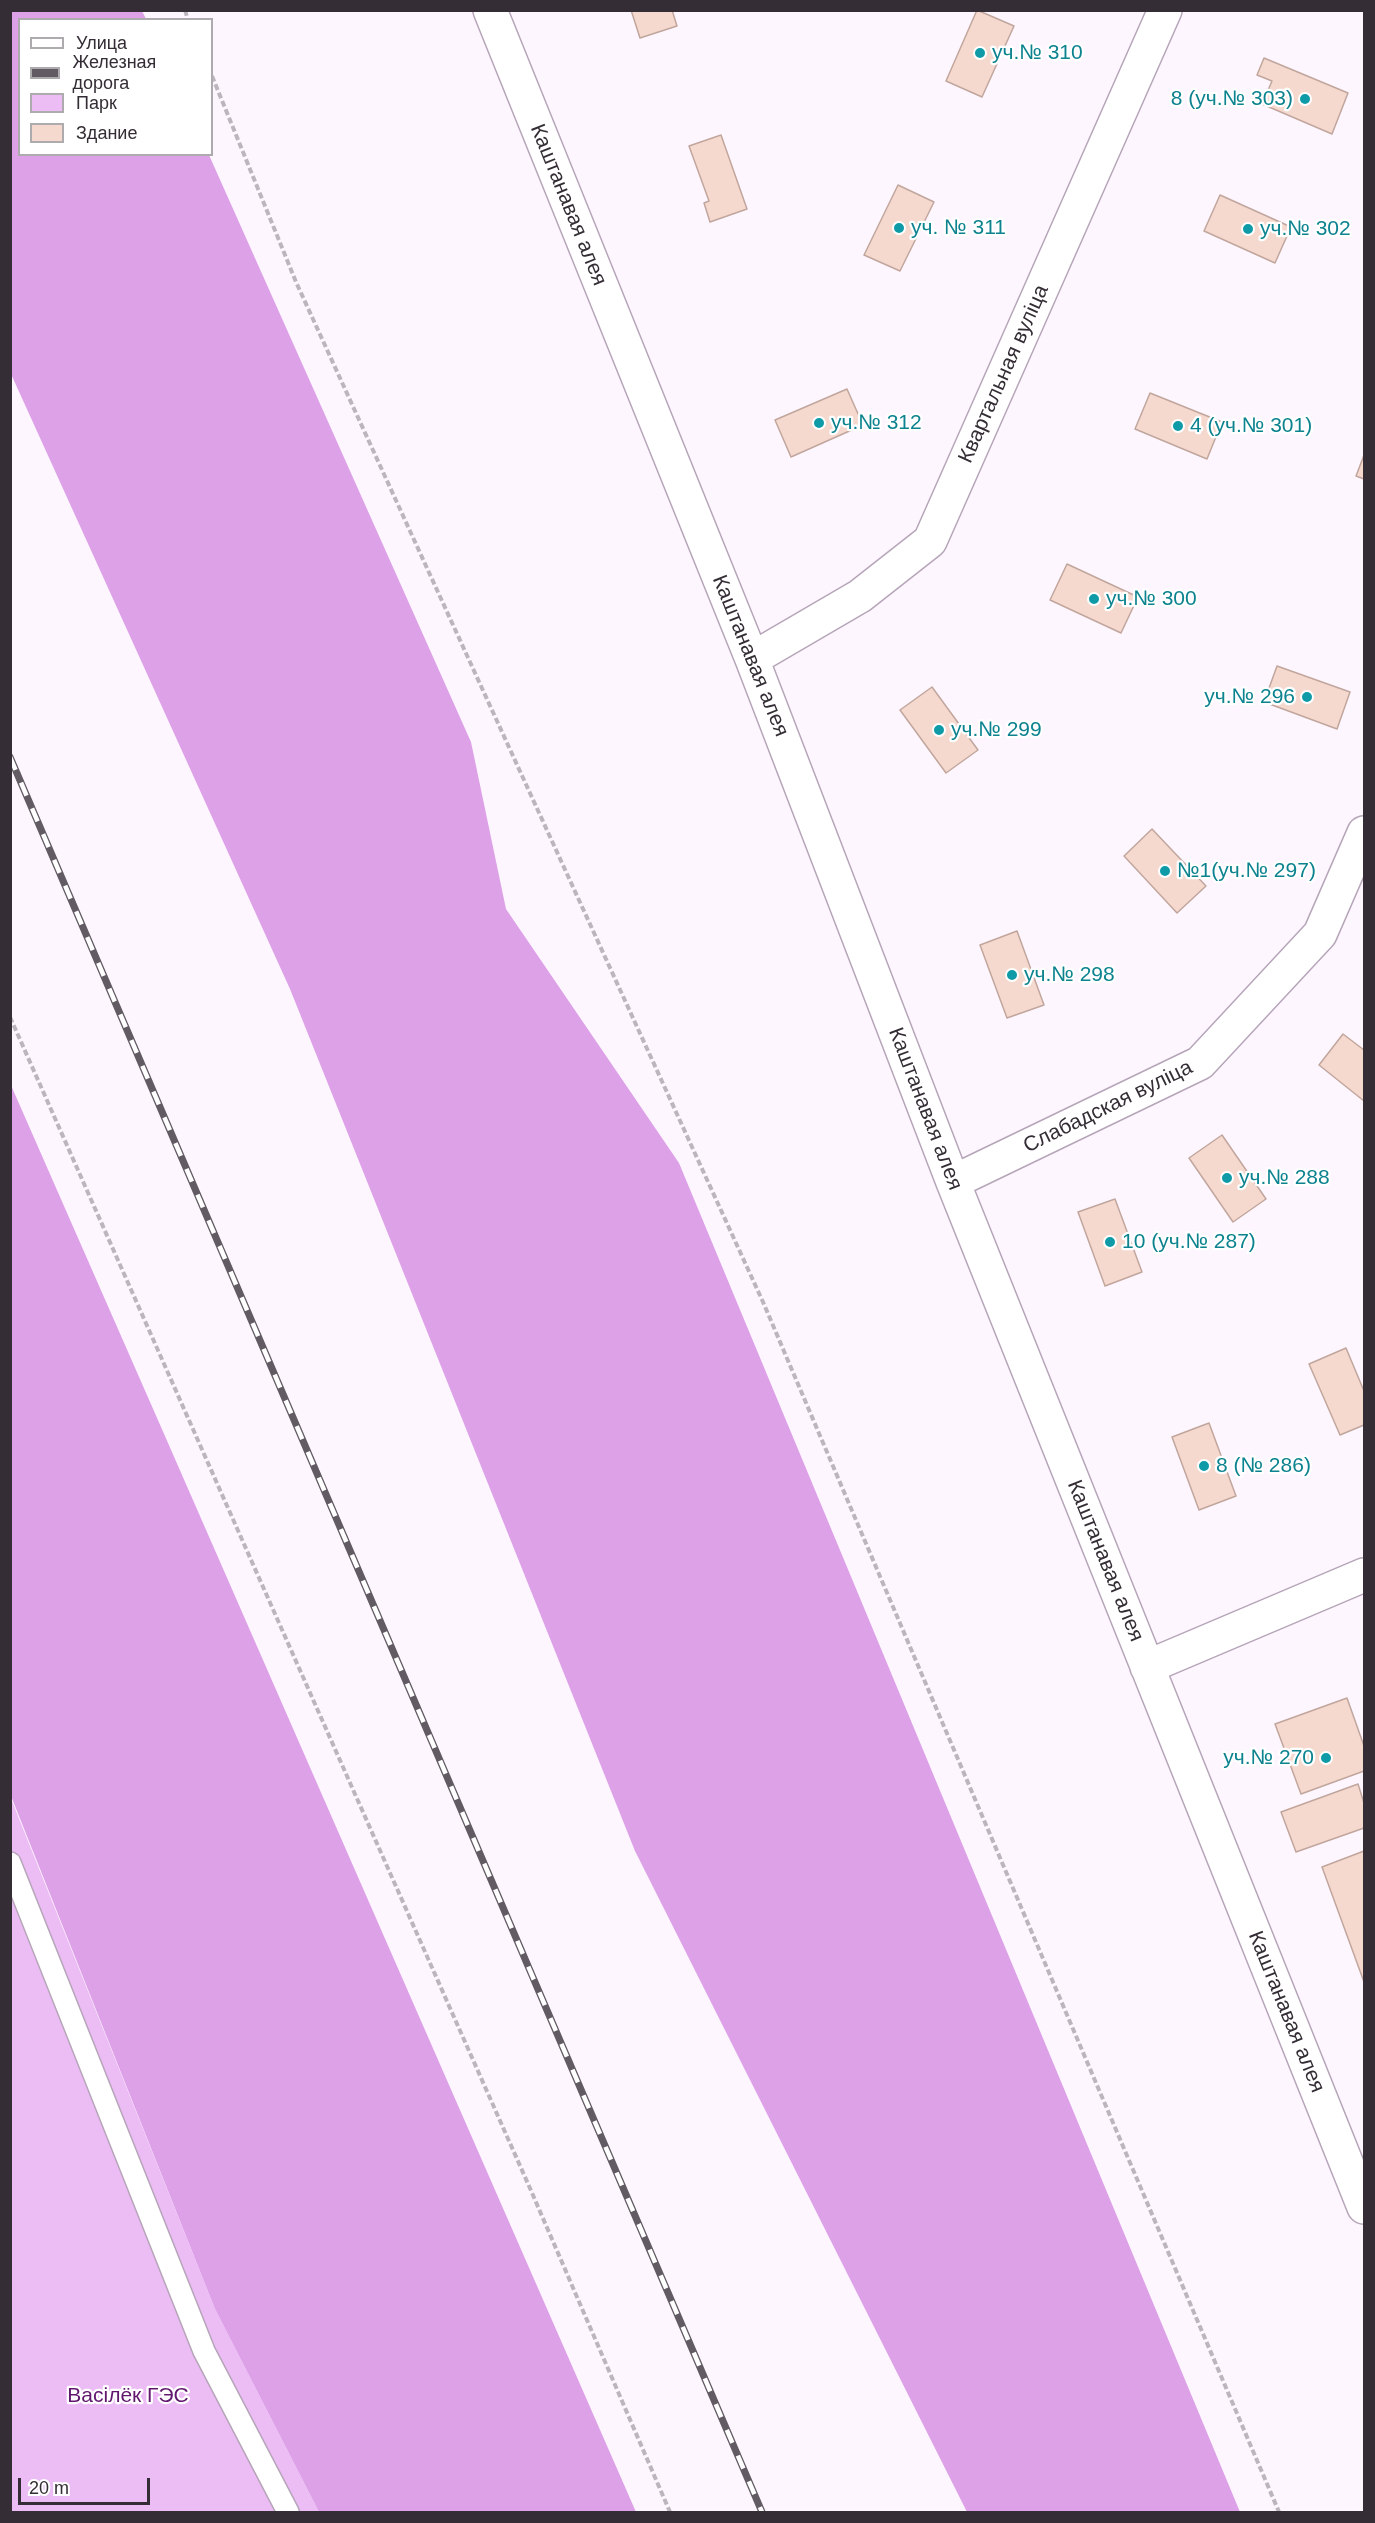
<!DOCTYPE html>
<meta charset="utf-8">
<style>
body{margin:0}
#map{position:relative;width:1375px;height:2523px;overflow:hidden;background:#fef6ff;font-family:Helvetica,sans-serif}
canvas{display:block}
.frame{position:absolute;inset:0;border:12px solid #342d35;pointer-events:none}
.legend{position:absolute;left:18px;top:18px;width:195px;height:138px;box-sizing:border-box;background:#fff;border:2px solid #aeabae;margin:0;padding:8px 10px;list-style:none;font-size:18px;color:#342d35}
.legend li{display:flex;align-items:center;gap:12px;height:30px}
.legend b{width:30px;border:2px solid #aeabae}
.scale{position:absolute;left:18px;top:2478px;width:132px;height:27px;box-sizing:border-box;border:3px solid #342d35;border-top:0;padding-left:8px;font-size:18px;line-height:21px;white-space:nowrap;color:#342d35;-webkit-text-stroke:4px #fff;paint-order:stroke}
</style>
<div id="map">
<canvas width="1375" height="2523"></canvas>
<div class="frame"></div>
<ul class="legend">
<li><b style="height:8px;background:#fff"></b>Улица</li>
<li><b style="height:8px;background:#625b63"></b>Железная дорога</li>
<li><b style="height:16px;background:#ecbcf5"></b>Парк</li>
<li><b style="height:16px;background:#f5d9cf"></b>Здание</li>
</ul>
<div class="scale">20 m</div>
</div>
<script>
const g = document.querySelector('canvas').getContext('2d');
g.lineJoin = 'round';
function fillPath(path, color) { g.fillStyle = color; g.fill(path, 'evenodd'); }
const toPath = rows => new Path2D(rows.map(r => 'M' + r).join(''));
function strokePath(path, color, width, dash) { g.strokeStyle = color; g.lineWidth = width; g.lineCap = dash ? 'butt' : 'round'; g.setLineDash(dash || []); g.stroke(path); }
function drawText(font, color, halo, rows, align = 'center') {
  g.font = font + ' Helvetica,sans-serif'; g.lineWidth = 4.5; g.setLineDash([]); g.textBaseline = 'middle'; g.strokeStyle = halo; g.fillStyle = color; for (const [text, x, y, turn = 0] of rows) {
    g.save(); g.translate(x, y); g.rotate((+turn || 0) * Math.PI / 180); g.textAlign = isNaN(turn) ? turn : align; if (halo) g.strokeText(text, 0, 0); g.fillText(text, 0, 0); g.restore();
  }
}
fillPath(toPath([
 [10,1796,215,2309,319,2512,11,2512]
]), '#ecbcf5');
fillPath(toPath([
 [10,11,142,11,146,19,20,20,20,154,209,155,471,742,506,909,679,1163,1240,2512,967,2512,635,1851,290,989,11,374],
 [10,1083,161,1427,636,2512,319,2512,215,2309,11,1796]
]), '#dda1e8');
const building = toPath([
 [631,10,672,10,677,26,640,38,631,10],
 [977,10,1014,26,982,97,946,81,977,10],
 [1264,58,1348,93,1332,134,1262,104,1272,81,1257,75,1264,58],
 [721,135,747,209,710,222,704,203,709,201,689,146,721,135],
 [898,185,934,202,900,271,864,255,898,185],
 [1220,195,1291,227,1275,263,1204,231,1220,195],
 [847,389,863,425,791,457,775,420,847,389],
 [1150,393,1222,422,1207,459,1135,429,1150,393],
 [1364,455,1364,479,1356,476,1364,455],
 [1067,564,1138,597,1121,633,1050,600,1067,564],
 [1277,666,1350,692,1337,729,1264,702,1277,666],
 [932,687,978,750,946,773,900,710,932,687],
 [1152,829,1206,886,1177,913,1124,856,1152,829],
 [1017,931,1044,1005,1007,1018,980,945,1017,931],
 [1343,1034,1364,1050,1364,1101,1319,1065,1343,1034],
 [1222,1135,1266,1199,1233,1222,1189,1158,1222,1135],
 [1115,1199,1142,1272,1105,1286,1078,1212,1115,1199],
 [1346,1348,1364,1391,1364,1425,1340,1435,1309,1364,1346,1348],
 [1209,1423,1236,1496,1199,1510,1172,1437,1209,1423],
 [1347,1698,1364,1746,1364,1771,1301,1794,1275,1724,1347,1698],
 [1358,1784,1364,1803,1364,1828,1296,1852,1281,1812,1358,1784],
 [1364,1851,1364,1982,1322,1867,1364,1851]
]);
fillPath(building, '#f5d9cf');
strokePath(building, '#c1a69d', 1.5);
const lane = toPath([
 [10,1863,204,2351,288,2512]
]);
const street = toPath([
 [490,10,752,659,953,1182,1364,2207],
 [752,659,860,596,930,541,1165,10],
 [953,1182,1200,1063,1320,934,1364,833],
 [1147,1667,1364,1575]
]);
strokePath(lane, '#b6a5b9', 24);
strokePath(street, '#b6a5b9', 36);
strokePath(toPath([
 [185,10,188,20],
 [212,76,296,282,763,1302,1279,2512],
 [10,1017,529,2186,670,2512]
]), '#bdb5be', 4, [6, 3]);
strokePath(lane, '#fff', 21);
strokePath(street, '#fff', 33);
const rail = toPath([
 [10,757,762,2512]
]);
strokePath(rail, '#625b63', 7);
strokePath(rail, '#fff', 4.5, [14]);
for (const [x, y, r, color] of [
 [980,53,6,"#0f9aa8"],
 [1305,99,6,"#0f9aa8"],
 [899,228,6,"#0f9aa8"],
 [1248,229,6,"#0f9aa8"],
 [819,423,6,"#0f9aa8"],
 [1178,426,6,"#0f9aa8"],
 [1094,599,6,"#0f9aa8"],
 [1307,697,6,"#0f9aa8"],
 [939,730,6,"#0f9aa8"],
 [1165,871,6,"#0f9aa8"],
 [1012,975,6,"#0f9aa8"],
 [1227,1178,6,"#0f9aa8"],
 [1110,1242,6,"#0f9aa8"],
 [1204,1466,6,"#0f9aa8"],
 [1326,1758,6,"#0f9aa8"]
]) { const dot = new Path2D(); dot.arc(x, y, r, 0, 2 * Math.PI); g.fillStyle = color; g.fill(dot); strokePath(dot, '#fff', 2); }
drawText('21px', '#0d838f', '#fff', [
 ["уч.№ 310",992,53],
 ["8 (уч.№ 303)",1293,99,"right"],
 ["уч. № 311",911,228],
 ["уч.№ 302",1260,229],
 ["уч.№ 312",831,423],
 ["4 (уч.№ 301)",1190,426],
 ["уч.№ 300",1106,599],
 ["уч.№ 296",1295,697,"right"],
 ["уч.№ 299",951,730],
 ["№1(уч.№ 297)",1177,871],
 ["уч.№ 298",1024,975],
 ["уч.№ 288",1239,1178],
 ["10 (уч.№ 287)",1122,1242],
 ["8 (№ 286)",1216,1466],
 ["уч.№ 270",1314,1758,"right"]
], 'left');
drawText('21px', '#342d35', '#fff', [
 ["Каштанавая алея",568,205,68],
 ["Квартальная вуліца",1004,374,-66],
 ["Каштанавая алея",750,656,68],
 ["Слабадская вуліца",1108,1107,-26],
 ["Каштанавая алея",925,1109,69],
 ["Каштанавая алея",1105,1561,68],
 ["Каштанавая алея",1286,2012,68]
]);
drawText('21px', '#60176d', '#fff', [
 ["Васілёк ГЭС",128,2396]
]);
</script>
